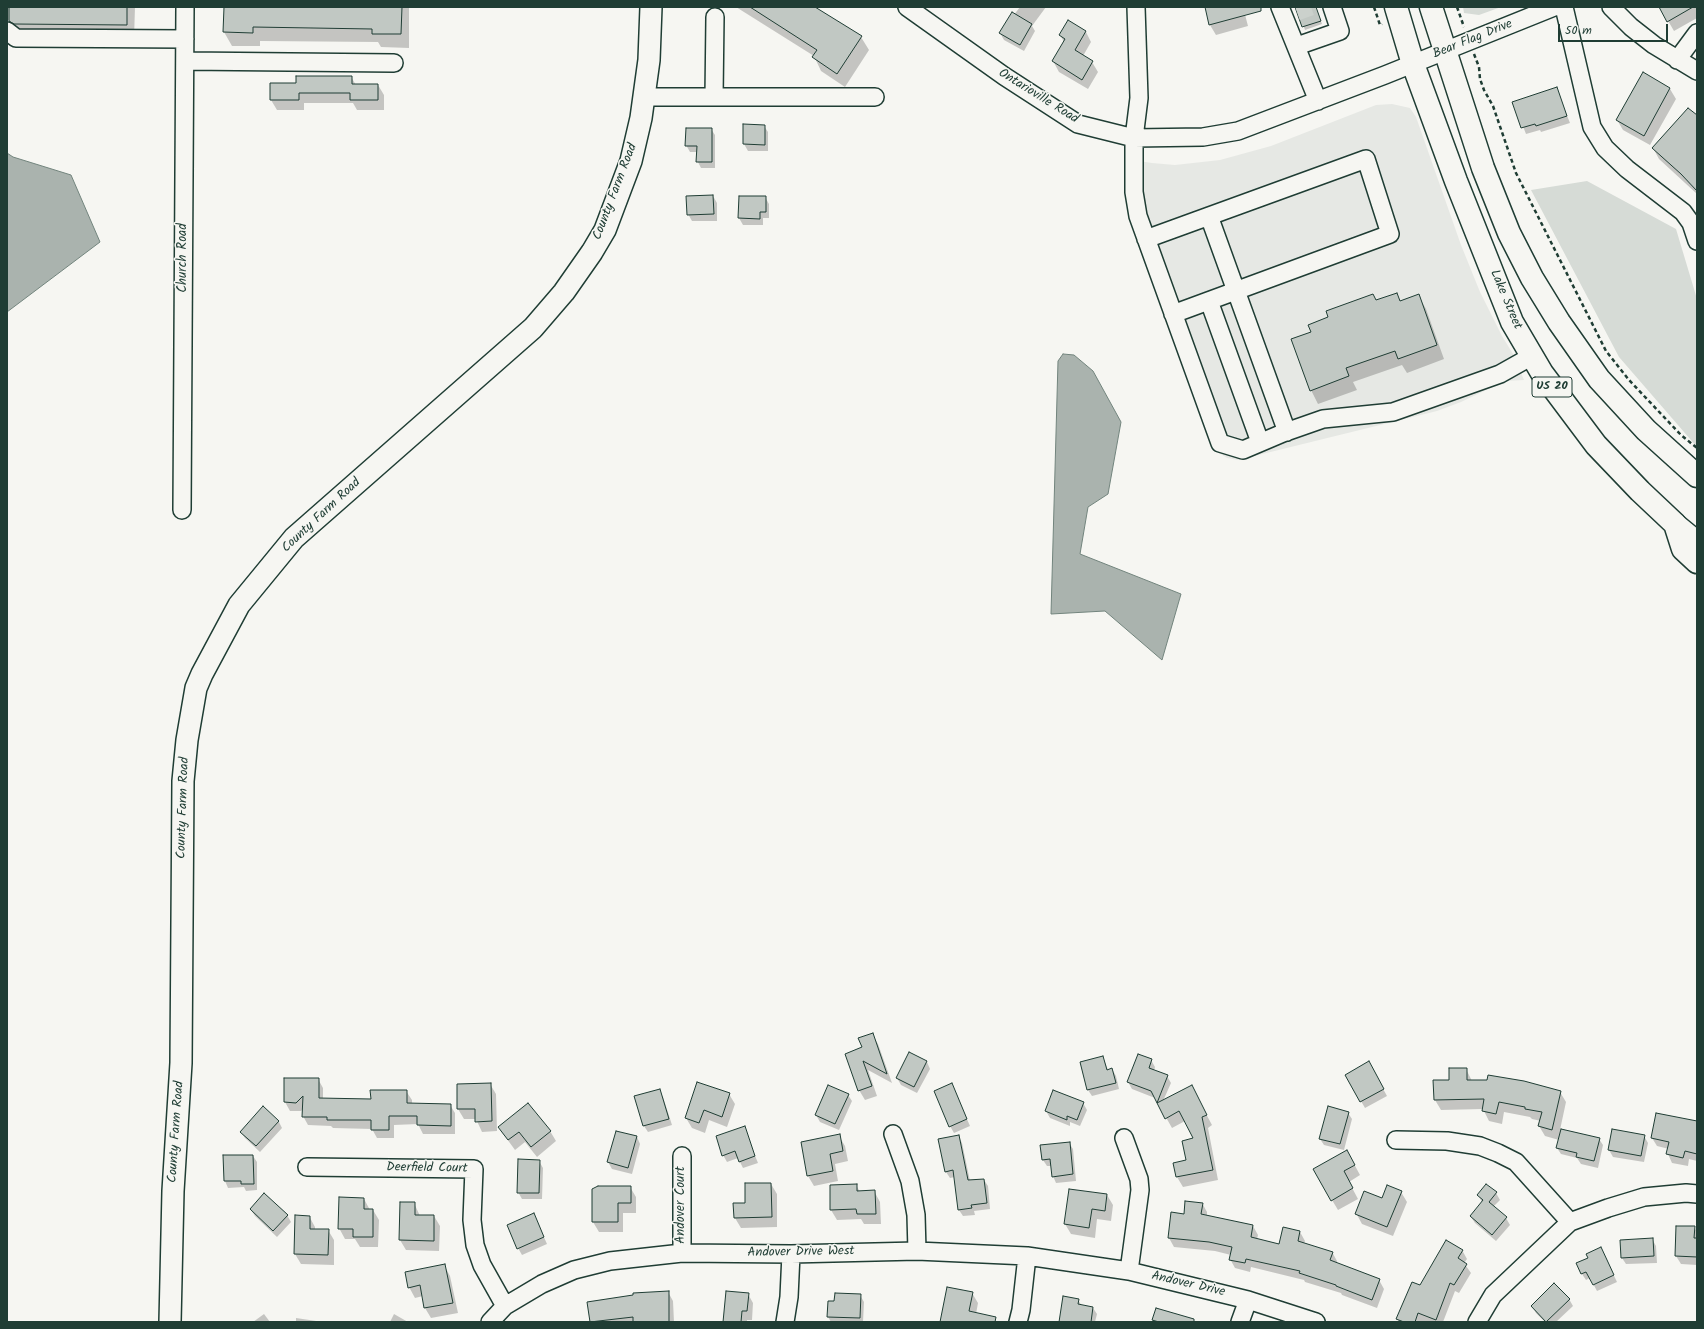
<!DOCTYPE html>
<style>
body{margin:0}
#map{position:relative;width:1704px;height:1329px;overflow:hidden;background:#f6f6f2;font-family:Kalam,sans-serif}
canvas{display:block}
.frame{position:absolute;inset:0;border:8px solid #1f3d34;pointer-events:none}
.scale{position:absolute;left:1558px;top:24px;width:110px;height:18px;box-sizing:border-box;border:2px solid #1f3d34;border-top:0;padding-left:5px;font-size:12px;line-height:14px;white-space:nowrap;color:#1f3d34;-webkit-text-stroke:3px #f6f6f2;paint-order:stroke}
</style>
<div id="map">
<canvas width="1704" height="1329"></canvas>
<div class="frame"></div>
<div class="scale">50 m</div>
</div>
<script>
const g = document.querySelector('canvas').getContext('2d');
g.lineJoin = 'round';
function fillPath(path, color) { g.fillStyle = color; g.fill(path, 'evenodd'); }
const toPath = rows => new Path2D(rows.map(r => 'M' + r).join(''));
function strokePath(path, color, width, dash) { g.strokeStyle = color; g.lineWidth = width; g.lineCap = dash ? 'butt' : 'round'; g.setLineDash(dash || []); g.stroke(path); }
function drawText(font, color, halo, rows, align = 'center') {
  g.font = font + ' Kalam,sans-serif'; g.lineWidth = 3; g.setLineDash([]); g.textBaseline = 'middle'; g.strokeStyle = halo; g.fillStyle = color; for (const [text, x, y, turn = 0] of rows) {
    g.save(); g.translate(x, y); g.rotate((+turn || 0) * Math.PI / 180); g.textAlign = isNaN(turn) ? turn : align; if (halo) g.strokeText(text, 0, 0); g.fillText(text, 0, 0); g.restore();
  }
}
fillPath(toPath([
 [1392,104,1410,108,1416,117,1461,245,1480,292,1502,336,1513,354,1524,380,1505,381,1461,402,1437,411,1238,460,1227,458,1216,451,1207,430,1126,159,1152,163,1175,165,1220,160,1271,146,1376,105]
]), '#e6e8e4');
fillPath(toPath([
 [1463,7,1501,7,1479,15,1464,13],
 [1587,181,1676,229,1697,299,1697,447,1619,357,1531,190]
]), '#d6dbd6');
const water = toPath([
 [7,153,13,157,71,175,100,242,7,312,7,153],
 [1063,354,1074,355,1093,371,1121,422,1108,494,1088,507,1080,554,1181,594,1162,660,1105,611,1051,614,1058,361,1063,354]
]);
fillPath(water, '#aab3ae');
strokePath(water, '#72847d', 1);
fillPath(toPath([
 [7,7,135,7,134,39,18,35,9,20,7,20],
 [225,7,409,7,409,48,381,47,378,42,260,41,260,46,232,46,224,32],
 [736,7,814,7,861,37,869,50,845,87,821,71,814,56],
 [1020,7,1046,7,1032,26,1035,31,1024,51,1004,40,1000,33],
 [1206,7,1243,7,1248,26,1216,35,1210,25],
 [1297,7,1316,7,1322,24,1305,30],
 [1660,7,1697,7,1697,18,1674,31],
 [1068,22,1086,32,1091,42,1083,56,1092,62,1098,72,1088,89,1059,72,1053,61,1064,42,1060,35],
 [1643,74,1670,89,1676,99,1650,145,1623,130,1617,120],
 [351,77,356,85,378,85,384,95,384,110,357,110,353,103,304,103,304,110,277,110,271,100],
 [1556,88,1570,123,1541,132,1540,130,1526,134,1514,103],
 [1697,117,1697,194,1659,159,1653,148],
 [764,126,768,132,768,151,748,151,744,144],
 [711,129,715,135,715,168,701,168,698,162,698,152,690,152,686,145],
 [713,196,717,203,717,221,692,221,688,214],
 [740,197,765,197,769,204,769,218,763,218,763,225,743,225,739,218],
 [1396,294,1400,301,1418,295,1426,309,1444,359,1407,373,1402,365,1353,382,1357,390,1318,404,1311,390,1312,333,1377,301],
 [872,1034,878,1044,892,1083,868,1070,877,1096,865,1100,859,1090,863,1048],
 [1103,1057,1108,1070,1112,1069,1116,1076,1119,1089,1092,1096,1088,1090,1081,1063],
 [1151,1060,1155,1067,1154,1071,1167,1076,1171,1083,1163,1101,1197,1097,1212,1125,1208,1128,1218,1180,1183,1187,1177,1177,1174,1164,1187,1161,1194,1139,1185,1121,1172,1128,1155,1098,1132,1089,1128,1082],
 [927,1062,930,1069,917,1093,901,1085,897,1078],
 [1369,1063,1387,1096,1365,1108,1346,1075],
 [1466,1069,1472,1081,1560,1092,1566,1102,1560,1130,1599,1139,1603,1145,1598,1168,1581,1164,1577,1158,1561,1154,1557,1148,1559,1140,1545,1136,1539,1126,1541,1121,1532,1119,1530,1117,1504,1112,1502,1124,1489,1121,1483,1109,1441,1110,1435,1100,1450,1081],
 [285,1079,318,1079,323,1088,323,1099,372,1100,406,1091,412,1100,412,1104,450,1105,455,1113,455,1134,423,1134,418,1124,394,1125,394,1138,377,1138,372,1129,333,1128,331,1126,308,1125,303,1116,303,1109,301,1111,290,1111,285,1102],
 [490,1084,496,1094,497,1131,482,1132,476,1119,464,1119,458,1109,458,1085],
 [952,1085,970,1126,954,1133,950,1126],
 [659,1090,663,1097,672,1125,648,1132,644,1126,636,1097],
 [729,1094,735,1104,727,1127,709,1120,705,1133,692,1128,686,1118],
 [848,1095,852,1101,839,1130,820,1122,816,1115],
 [1083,1103,1087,1110,1080,1126,1070,1122,1070,1126,1050,1118,1046,1111],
 [263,1108,279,1122,282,1128,260,1152,245,1138,241,1132],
 [1348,1113,1352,1119,1344,1150,1324,1145,1320,1139],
 [1697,1122,1697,1161,1689,1159,1688,1166,1672,1163,1668,1154,1669,1149,1657,1146,1652,1138],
 [499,1128,550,1131,556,1141,537,1157,525,1142,515,1150],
 [744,1128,758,1163,743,1168,738,1158,727,1162,723,1155],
 [839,1136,845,1146,848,1161,835,1164,838,1181,814,1186,808,1176,802,1143],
 [1644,1136,1648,1143,1644,1162,1613,1157,1609,1150],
 [637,1137,640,1144,632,1174,612,1169,608,1162],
 [959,1137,962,1143,970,1181,984,1180,988,1186,990,1209,974,1211,975,1215,963,1216,959,1210,955,1177,950,1178,946,1172,940,1140],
 [1069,1143,1073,1149,1076,1181,1056,1183,1053,1176,1051,1166,1047,1166,1043,1160],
 [1347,1151,1360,1175,1349,1182,1358,1199,1338,1210,1314,1170],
 [253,1156,257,1162,257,1190,246,1191,244,1187,228,1188,225,1181],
 [539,1161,543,1168,542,1199,522,1199,518,1192],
 [771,1184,777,1194,777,1227,741,1228,735,1218,746,1204],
 [856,1185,860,1192,874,1191,880,1202,881,1224,864,1224,861,1219,837,1220,831,1210,831,1186],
 [630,1187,636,1197,636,1213,623,1213,623,1232,599,1232,593,1222],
 [1401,1192,1407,1202,1393,1236,1362,1224,1356,1213,1383,1199],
 [1496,1193,1500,1200,1493,1207,1506,1218,1510,1225,1496,1241,1475,1223,1471,1217,1482,1202,1478,1195],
 [1107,1195,1113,1205,1111,1221,1097,1219,1095,1238,1071,1234,1065,1224],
 [364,1199,370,1210,373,1210,379,1220,378,1247,360,1247,355,1239,345,1239,339,1228],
 [414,1203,420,1216,434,1216,440,1226,439,1251,406,1250,400,1240],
 [1202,1203,1207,1212,1207,1216,1253,1226,1258,1235,1257,1239,1279,1245,1283,1228,1300,1232,1305,1241,1304,1244,1332,1252,1337,1261,1337,1264,1379,1280,1384,1289,1377,1308,1342,1295,1341,1293,1305,1282,1304,1280,1251,1267,1250,1272,1235,1268,1230,1259,1231,1255,1215,1251,1174,1247,1169,1238,1185,1215],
 [251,1210,287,1215,291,1222,277,1237,255,1216],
 [534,1215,547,1244,522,1255,518,1248],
 [309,1216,315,1227,315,1230,328,1230,334,1240,334,1265,301,1264,295,1254],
 [1694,1227,1697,1232,1697,1265,1681,1264,1676,1256],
 [1652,1239,1656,1246,1657,1263,1626,1264,1622,1258],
 [1462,1250,1467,1259,1464,1263,1471,1273,1459,1293,1455,1291,1443,1322,1399,1322,1397,1319,1420,1287],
 [1604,1255,1617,1282,1597,1291,1590,1278,1586,1280,1582,1274],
 [444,1265,450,1276,458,1313,431,1318,425,1308,423,1296,415,1298,409,1287],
 [668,1292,673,1301,674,1322,591,1322,588,1303],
 [972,1293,978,1303,976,1314,985,1322,941,1322],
 [748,1294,753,1303,752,1320,747,1320,747,1322,724,1322],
 [860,1295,864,1302,863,1322,831,1322,828,1317,835,1303],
 [1569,1299,1573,1306,1556,1322,1545,1322,1536,1313,1532,1306],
 [1078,1300,1082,1306,1093,1308,1097,1314,1095,1322,1060,1322],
 [264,1314,270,1322,253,1322],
 [394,1314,408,1322,390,1322],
 [296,1318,323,1322,296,1322]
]), '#0003');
const building = toPath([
 [9,7,127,7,127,25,14,24,9,21,9,7],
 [224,7,402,7,401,34,372,34,372,29,253,27,253,33,223,32,224,7],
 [750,7,815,7,862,36,837,74,812,57,817,50,750,7],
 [1205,7,1261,7,1261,11,1209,25,1205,7],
 [1295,7,1316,7,1321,21,1302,27,1295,7],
 [1659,7,1693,7,1667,22,1659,7],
 [1012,12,1032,24,1020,45,999,33,1012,12],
 [1068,20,1086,31,1075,50,1093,61,1082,80,1052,61,1065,39,1059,35,1068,20],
 [1643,72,1670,88,1644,136,1616,120,1643,72],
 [296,76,352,76,352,84,378,84,378,100,350,100,350,93,299,93,299,100,270,100,270,83,296,83,296,76],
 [1557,87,1567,116,1536,126,1535,124,1521,128,1512,102,1557,87],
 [1688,108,1697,115,1697,191,1681,174,1652,148,1688,108],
 [743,124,765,125,765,145,743,144,743,124],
 [686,128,712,128,712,162,696,162,697,146,685,146,686,128],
 [713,195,714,214,687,215,686,196,713,195],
 [739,196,766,196,766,212,760,212,760,219,738,218,739,196],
 [1397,293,1400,301,1419,294,1437,345,1398,359,1395,351,1346,368,1349,376,1310,391,1291,339,1311,332,1308,325,1328,317,1326,311,1373,294,1376,300,1397,293],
 [873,1033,887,1074,863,1061,872,1086,858,1091,845,1054,862,1047,858,1038,873,1033],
 [909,1052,927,1061,914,1087,896,1078,909,1052],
 [1138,1054,1152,1059,1149,1068,1168,1075,1157,1103,1151,1091,1127,1082,1138,1054],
 [1103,1056,1107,1070,1112,1068,1116,1083,1087,1090,1080,1062,1103,1056],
 [1369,1061,1384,1089,1360,1102,1345,1075,1369,1061],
 [1449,1068,1467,1068,1467,1080,1487,1080,1488,1075,1524,1081,1561,1091,1552,1130,1538,1126,1542,1112,1525,1109,1525,1107,1499,1102,1496,1114,1482,1111,1484,1099,1434,1100,1433,1080,1449,1080,1449,1068],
 [284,1078,319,1078,319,1098,371,1099,370,1090,407,1090,407,1103,451,1104,451,1126,417,1125,417,1116,389,1116,389,1130,371,1130,371,1120,327,1120,327,1117,302,1117,303,1096,296,1103,284,1102,284,1078],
 [697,1082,730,1093,722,1117,704,1110,699,1123,685,1118,697,1082],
 [491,1083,492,1121,475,1122,475,1109,457,1109,457,1084,491,1083],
 [952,1083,967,1119,949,1127,934,1091,952,1083],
 [828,1085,849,1094,835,1124,815,1115,828,1085],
 [1192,1085,1207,1115,1202,1117,1213,1170,1176,1177,1173,1163,1186,1160,1182,1141,1193,1138,1179,1111,1165,1119,1157,1103,1192,1085],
 [660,1089,669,1119,643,1126,634,1096,660,1089],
 [1053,1090,1084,1102,1077,1120,1067,1116,1067,1120,1045,1111,1053,1090],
 [528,1103,551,1131,531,1147,519,1132,508,1140,498,1127,528,1103],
 [263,1106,279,1121,256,1146,240,1132,263,1106],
 [1328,1106,1349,1112,1340,1144,1319,1139,1328,1106],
 [1656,1113,1697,1121,1697,1154,1685,1151,1683,1158,1666,1154,1669,1142,1651,1138,1656,1113],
 [745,1126,755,1156,739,1162,735,1151,722,1156,716,1136,745,1126],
 [1561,1129,1600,1138,1594,1161,1576,1157,1577,1153,1556,1148,1561,1129],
 [1612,1129,1645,1135,1641,1156,1608,1150,1612,1129],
 [616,1131,637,1136,628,1168,607,1162,616,1131],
 [840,1134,843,1151,830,1154,833,1171,807,1176,801,1142,840,1134],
 [959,1135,968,1180,984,1179,987,1203,971,1205,972,1208,958,1210,953,1170,945,1172,938,1139,959,1135],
 [1070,1142,1073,1174,1052,1177,1050,1159,1042,1160,1040,1145,1070,1142],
 [1347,1150,1355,1165,1344,1171,1353,1188,1331,1201,1313,1169,1347,1150],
 [223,1155,253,1155,254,1184,241,1184,241,1181,224,1181,223,1155],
 [518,1159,540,1160,539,1193,517,1193,518,1159],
 [745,1183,771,1183,772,1217,734,1218,733,1203,745,1203,745,1183],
 [857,1184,857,1191,875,1190,876,1214,857,1214,856,1209,830,1210,830,1185,857,1184],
 [1486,1184,1497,1192,1489,1202,1507,1217,1492,1235,1470,1216,1483,1200,1477,1195,1486,1184],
 [1387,1185,1402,1191,1387,1227,1355,1214,1364,1191,1382,1198,1387,1185],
 [598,1186,631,1186,631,1203,618,1203,618,1222,592,1222,592,1189,598,1186],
 [1069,1189,1107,1194,1105,1211,1092,1209,1089,1228,1064,1224,1069,1189],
 [264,1193,288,1215,273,1231,250,1209,264,1193],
 [339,1197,364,1198,364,1209,373,1209,373,1237,353,1237,353,1229,338,1229,339,1197],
 [1185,1201,1203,1203,1201,1214,1253,1225,1251,1237,1279,1244,1283,1227,1300,1231,1298,1241,1333,1252,1330,1260,1380,1279,1372,1300,1336,1286,1336,1285,1299,1273,1300,1271,1246,1259,1245,1263,1229,1260,1232,1247,1209,1242,1168,1238,1171,1212,1184,1214,1185,1201],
 [400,1202,415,1202,415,1215,434,1215,434,1241,399,1240,400,1202],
 [534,1213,544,1237,517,1249,507,1225,534,1213],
 [295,1215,310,1216,310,1229,329,1229,328,1255,294,1254,295,1215],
 [1676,1226,1695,1226,1694,1238,1697,1238,1697,1257,1675,1256,1676,1226],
 [1653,1238,1654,1256,1621,1258,1620,1240,1653,1238],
 [1446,1240,1463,1250,1458,1258,1467,1264,1454,1285,1450,1283,1436,1320,1418,1313,1415,1322,1404,1322,1396,1319,1412,1282,1420,1285,1446,1240],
 [1601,1247,1614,1275,1593,1285,1586,1272,1581,1274,1576,1263,1588,1258,1586,1254,1601,1247],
 [445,1264,453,1303,424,1308,420,1285,408,1288,405,1272,445,1264],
 [1554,1283,1570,1299,1546,1322,1531,1306,1554,1283],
 [947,1287,973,1292,969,1311,996,1317,995,1322,940,1322,947,1287],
 [669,1291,669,1322,633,1322,633,1317,590,1322,587,1302,633,1295,633,1293,669,1291],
 [726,1291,749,1293,747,1311,742,1311,741,1322,723,1322,726,1291],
 [835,1293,861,1294,860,1318,827,1317,828,1301,834,1301,835,1293],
 [1063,1296,1079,1299,1078,1304,1093,1307,1091,1322,1059,1322,1063,1296],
 [1156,1308,1194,1319,1194,1322,1159,1322,1152,1320,1156,1308]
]);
fillPath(building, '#c1c8c3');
strokePath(building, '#1f3d34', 1);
strokePath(toPath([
 [1297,12,1311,7]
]), '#cbd1cc', 17, [17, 8]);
const minor = toPath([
 [907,7,1004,76,1078,124,1134,138,1203,137,1238,131,1385,75,1554,7],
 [1136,7,1139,98,1134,138,1134,192,1138,216,1220,443,1243,450,1283,433,1323,419,1393,412,1500,374,1532,356],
 [1280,7,1318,101],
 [1564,7,1592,127,1605,148,1627,169,1683,212,1691,223,1697,241],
 [1611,7,1631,27,1654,45,1697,71],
 [7,31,16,38,185,39],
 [1297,46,1340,31,1332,7],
 [1677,60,1697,33],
 [185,61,394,63],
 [644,97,875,97],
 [714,97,715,17],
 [1209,216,1287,432],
 [1146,239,1366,159,1390,234,1173,314],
 [1209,301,1260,442],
 [182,510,185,7],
 [893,1134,910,1181,916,1215,917,1251],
 [1124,1138,1139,1179,1140,1190,1129,1271],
 [1396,1140,1447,1141,1480,1146,1498,1153,1516,1162,1570,1222],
 [682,1156,682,1253],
 [307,1167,474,1169,472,1220,475,1245,482,1265,505,1306],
 [490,1322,505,1306,542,1284,574,1270,610,1261,682,1253,791,1254,917,1251,1027,1256,1129,1271,1248,1300,1316,1322],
 [785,1322,789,1297,791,1254],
 [1018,1322,1021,1310,1027,1256],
 [1240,1322,1248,1300],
 [1477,1322,1493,1295,1570,1222,1608,1208,1644,1197,1686,1193,1697,1194]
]);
const major = toPath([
 [1675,524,1697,542],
 [170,1322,173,1191,181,1063,183,781,187,740,196,688,202,674,239,605,294,538,533,328,564,292,592,252,605,230,631,161,641,118,649,60,651,7]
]);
const highway = toPath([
 [1396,7,1413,64,1456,181,1512,322,1542,373,1596,445,1640,491,1675,524,1683,549,1697,562],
 [1431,7,1483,168,1509,233,1532,278,1559,322,1599,379,1646,430,1697,476]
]);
strokePath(minor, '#1f3d34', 20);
strokePath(major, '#1f3d34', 24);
strokePath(highway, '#1f3d34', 25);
strokePath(toPath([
 [1374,7,1380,25,1382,24],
 [1457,7,1464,27],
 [1474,54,1479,67,1480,79,1484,90,1493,106,1516,173,1606,351,1629,380,1681,435,1697,448]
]), '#1f3d34', 2.5, [4, 3]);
strokePath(minor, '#f6f6f2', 17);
strokePath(major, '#f6f6f2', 21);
strokePath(highway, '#f6f6f2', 22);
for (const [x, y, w] of [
 [1552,387,40]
]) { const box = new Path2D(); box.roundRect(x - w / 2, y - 10, w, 20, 3); g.fillStyle = '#f6f6f2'; g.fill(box); strokePath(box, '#1f3d34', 1); }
drawText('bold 12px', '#1f3d34', null, [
 ["US 20",1552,387]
]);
drawText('13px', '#1f3d34', '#f6f6f2', [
 ["Bear Flag Drive",1473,40,-22],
 ["Ontarioville Road",1038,97,32],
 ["County Farm Road",616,192,-69],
 ["Church Road",184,258,-90],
 ["Lake Street",1505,300,67],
 ["County Farm Road",322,516,-43],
 ["County Farm Road",184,808,-88],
 ["County Farm Road",177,1132,-86],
 ["Deerfield Court",427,1169,1],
 ["Andover Court",682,1205,-90],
 ["Andover Drive West",801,1253,-1],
 ["Andover Drive",1188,1285,13]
]);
</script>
